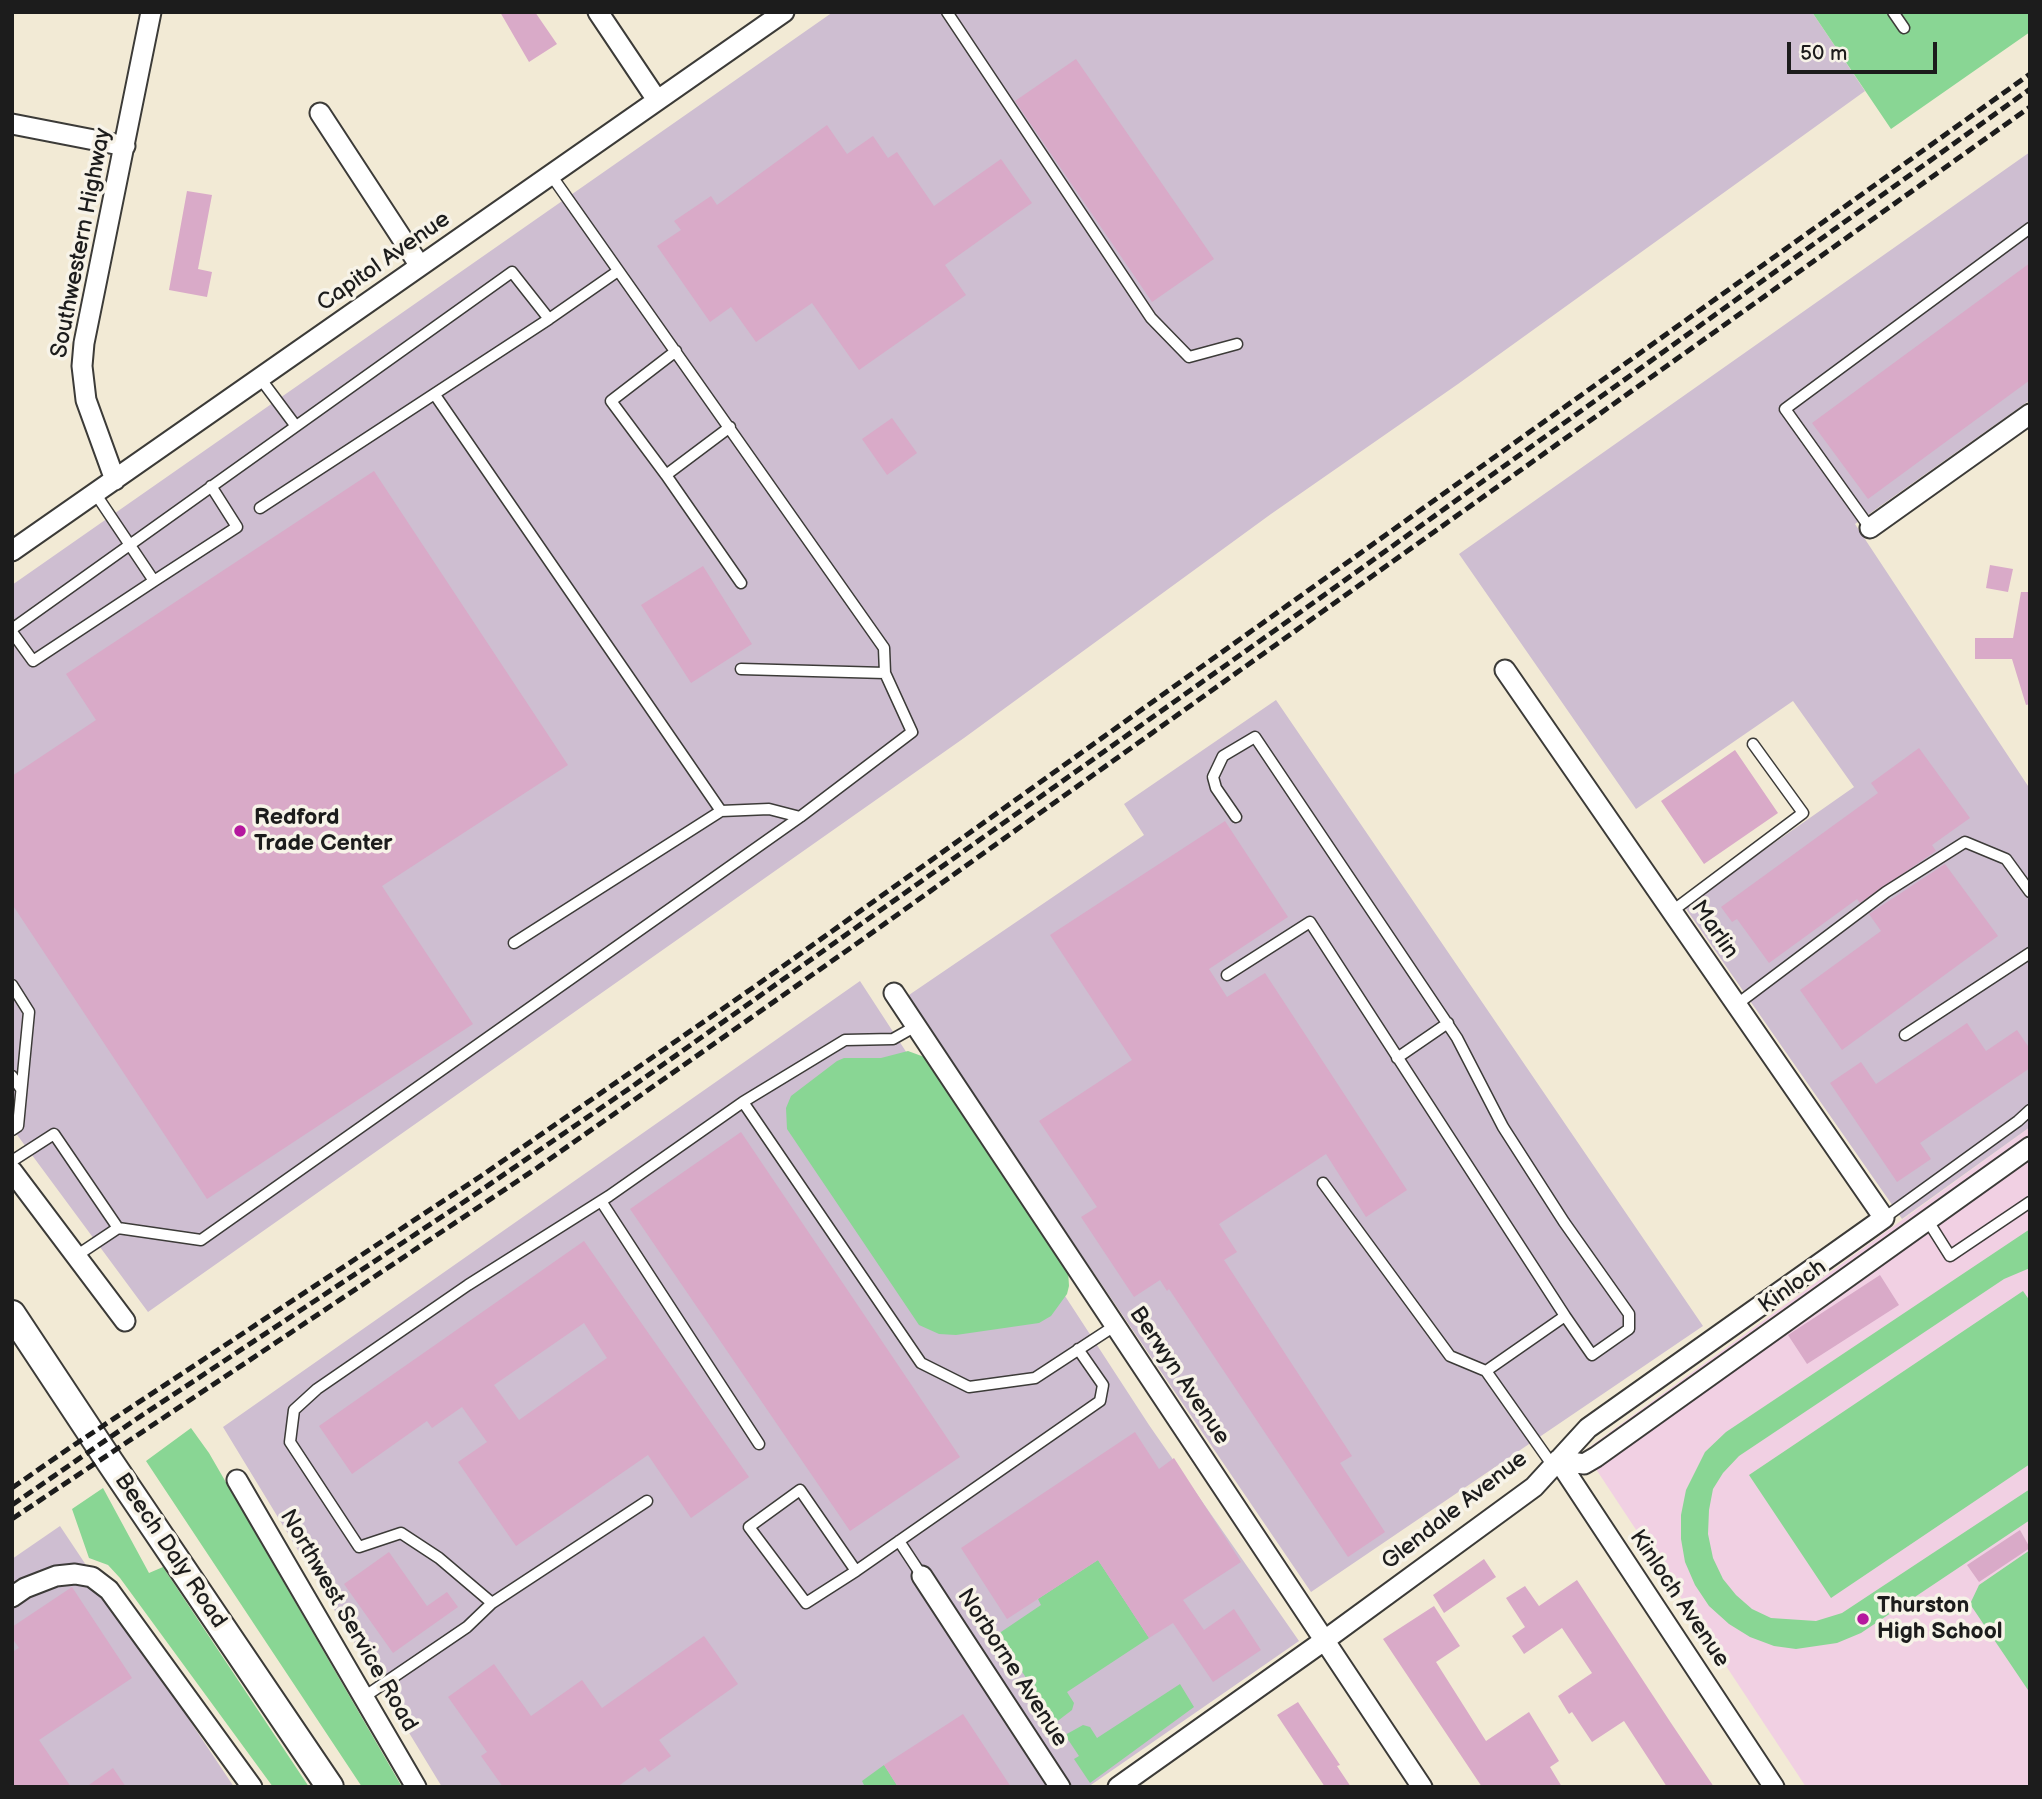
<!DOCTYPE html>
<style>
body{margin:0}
#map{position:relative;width:2042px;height:1799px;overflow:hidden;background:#f2ead5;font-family:"Balsamiq Sans",sans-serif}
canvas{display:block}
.frame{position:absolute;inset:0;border:14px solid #1c1c1c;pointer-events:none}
.scale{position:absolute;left:1787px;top:42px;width:150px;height:32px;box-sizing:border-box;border:4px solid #1c1c1c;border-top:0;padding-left:9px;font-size:21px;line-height:24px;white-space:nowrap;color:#1c1c1c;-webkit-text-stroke:5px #f7f3e8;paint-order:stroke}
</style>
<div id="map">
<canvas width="2042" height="1799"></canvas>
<div class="frame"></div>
<div class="scale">50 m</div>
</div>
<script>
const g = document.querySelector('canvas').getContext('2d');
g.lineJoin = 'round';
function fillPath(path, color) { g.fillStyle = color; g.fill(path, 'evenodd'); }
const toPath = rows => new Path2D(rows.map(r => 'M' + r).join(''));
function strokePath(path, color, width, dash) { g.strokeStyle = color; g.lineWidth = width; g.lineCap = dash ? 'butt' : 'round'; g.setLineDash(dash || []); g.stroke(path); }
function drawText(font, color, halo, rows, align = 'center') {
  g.font = font + ' "Balsamiq Sans",sans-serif'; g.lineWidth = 7; g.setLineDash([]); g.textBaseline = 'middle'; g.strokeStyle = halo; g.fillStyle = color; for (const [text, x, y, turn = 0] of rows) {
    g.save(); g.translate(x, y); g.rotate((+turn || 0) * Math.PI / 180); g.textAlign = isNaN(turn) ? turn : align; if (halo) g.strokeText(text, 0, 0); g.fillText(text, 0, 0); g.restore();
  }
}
fillPath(toPath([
 [2030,1127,2030,1787,1806,1787,1584,1451]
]), '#f1d0e3');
fillPath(toPath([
 [833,12,1812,12,1865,91,1458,384,1271,514,964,738,148,1312,12,1128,12,585],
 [2030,152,2030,400,1855,524,2030,789,2030,1127,1902,1219,1684,906,1854,787,1793,701,1636,809,1459,554],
 [1276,700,1703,1326,1311,1592,906,997,1144,835,1124,804],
 [860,981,1149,1425,1299,1641,1088,1787,442,1787,223,1427],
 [60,1526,234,1787,12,1787,12,1559]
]), '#cebed1');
fillPath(toPath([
 [1812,12,2030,12,2030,32,1891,129],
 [908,1051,927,1058,1068,1270,1069,1286,1067,1294,1051,1316,1039,1323,956,1335,939,1334,919,1325,787,1129,786,1108,791,1096,837,1061,844,1058,881,1058],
 [2030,1229,2030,1268,2004,1279,1739,1456,1723,1473,1713,1489,1709,1510,1708,1534,1713,1558,1723,1579,1736,1595,1752,1609,1771,1618,1816,1621,1842,1613,2030,1489,2030,1520,1861,1633,1837,1643,1796,1649,1774,1646,1750,1637,1729,1624,1709,1606,1695,1585,1685,1562,1681,1539,1681,1515,1686,1490,1705,1452,1726,1432],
 [2023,1291,2030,1301,2030,1464,1831,1598,1749,1475],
 [191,1428,209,1453,402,1787,362,1787,146,1461],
 [103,1488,149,1573,163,1567,309,1787,273,1787,120,1578,108,1565,89,1558,72,1509],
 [2030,1550,2030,1693,1970,1604,1979,1585],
 [1098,1560,1149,1638,1067,1692,1074,1703,1072,1710,1055,1723,998,1634,1041,1605,1038,1599],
 [1180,1684,1194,1707,1090,1783,1074,1759,1079,1756,1065,1735,1083,1725,1090,1727,1097,1738],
 [884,1765,898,1787,865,1787,862,1781]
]), '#89d694');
fillPath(toPath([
 [500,12,535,12,557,44,529,62],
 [1076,59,1214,259,1152,302,1015,101],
 [827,125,847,154,873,136,888,158,897,152,934,206,1001,159,1032,203,945,265,966,295,859,370,812,303,756,342,731,307,710,322,657,246,681,230,674,221,711,196,717,205],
 [187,191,212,195,198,269,212,272,207,297,169,290],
 [2030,263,2030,380,1868,499,1812,423],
 [892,418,917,453,887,475,862,439],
 [374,471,568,765,382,886,473,1024,207,1199,12,904,12,776,96,720,66,674],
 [1990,565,2013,569,2008,592,1986,588],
 [703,566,752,644,691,683,641,605],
 [2021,592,2030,592,2030,704,2026,705,2012,659,1975,659,1975,638,2013,638],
 [1919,748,1970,818,1932,845,1936,851,1860,903,1857,899,1769,963,1737,919,1732,922,1721,907,1878,793,1871,783],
 [1735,750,1778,813,1704,864,1661,801],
 [1225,821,1288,917,1209,969,1227,997,1265,973,1407,1190,1366,1217,1326,1154,1219,1224,1237,1252,1224,1260,1352,1456,1340,1463,1385,1532,1348,1557,1169,1289,1167,1291,1160,1280,1134,1297,1081,1217,1097,1207,1039,1121,1132,1060,1050,935],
 [1945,864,1998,936,1842,1050,1800,990,1881,931,1869,914],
 [1967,1023,1986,1051,2017,1030,2030,1049,2030,1068,1920,1143,1931,1159,1897,1182,1830,1083,1861,1062,1876,1084],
 [741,1132,960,1457,850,1531,630,1209],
 [584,1241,749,1477,691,1518,648,1455,516,1546,458,1462,487,1442,462,1407,432,1428,427,1421,352,1474,319,1426],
 [584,1323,607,1358,519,1420,494,1385],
 [1880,1275,1899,1305,1807,1364,1788,1335],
 [1135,1432,1159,1469,1174,1458,1241,1562,1183,1600,1204,1630,1234,1609,1261,1650,1213,1682,1173,1623,1149,1638,1098,1560,1007,1619,961,1548],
 [2020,1530,2030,1548,1979,1582,1967,1565],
 [389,1552,427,1606,447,1592,458,1607,393,1653,344,1584],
 [1484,1559,1496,1577,1444,1613,1433,1595],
 [1577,1580,1671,1723,1714,1787,1667,1787,1624,1721,1592,1742,1572,1712,1569,1714,1558,1696,1592,1673,1562,1628,1524,1654,1512,1636,1525,1627,1506,1598,1525,1586,1539,1606],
 [72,1587,132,1678,39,1740,71,1787,12,1787,12,1652,19,1648,12,1638,12,1627],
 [1434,1606,1460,1646,1436,1662,1486,1741,1529,1712,1559,1761,1550,1767,1562,1787,1482,1787,1383,1639],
 [704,1636,738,1684,659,1740,671,1756,649,1772,645,1767,617,1787,503,1787,481,1756,487,1752,448,1697,494,1664,531,1716,582,1680,602,1708],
 [1298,1702,1340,1765,1337,1766,1351,1787,1325,1787,1277,1715],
 [963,1714,1011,1787,898,1787,884,1765],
 [113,1768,126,1787,86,1787]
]), '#d9aac8');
const lane = toPath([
 [947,12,1151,318,1189,357,1237,344],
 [1893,12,1904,28],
 [260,378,295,425],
 [435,395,721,811],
 [730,427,666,475,741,583],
 [666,475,611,401,676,351],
 [95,493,154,581,237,527,211,486],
 [260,508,549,319],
 [1870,528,1785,409,2030,228],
 [12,629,512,272,549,319,618,271],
 [12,632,33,661,154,581],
 [741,669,885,673],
 [1236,817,1216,788,1213,777,1223,756,1255,737,1457,1038,1503,1127,1564,1222,1629,1314,1629,1329,1592,1355,1565,1316],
 [1671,912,1803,813,1753,744],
 [514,943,721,811,769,809,800,817],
 [1227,975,1310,922,1565,1316,1486,1371,1553,1466],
 [12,985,29,1012,18,1126,12,1130],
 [1736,1005,1886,892,1965,842,2006,859,2030,892],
 [916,1026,893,1039,845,1040,743,1102,921,1363,969,1387,1035,1378,1116,1325],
 [1905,1035,2030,953],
 [1397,1058,1448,1023],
 [12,1076,21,1089],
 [12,1161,54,1134,118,1228],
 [1323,1183,1450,1356,1486,1371],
 [601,1201,759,1444],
 [1884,1218,2018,1121,2030,1110],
 [1928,1221,1950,1256,2030,1202],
 [76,1256,118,1228,201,1240,800,817,912,732,885,673,884,648,551,175],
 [647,1501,492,1603,439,1558,401,1533,359,1547,290,1442,294,1410,317,1389,468,1285,609,1196,743,1102],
 [899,1541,922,1576],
 [856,1571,800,1490,749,1527,806,1603,856,1571,1100,1401,1103,1385,1078,1349],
 [364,1697,467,1627,492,1603]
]);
const street = toPath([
 [598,12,657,100],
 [320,113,420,266],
 [12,124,125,146],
 [115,480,86,400,82,366,84,343,151,12],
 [1870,528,2030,414],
 [12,551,784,12],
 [894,993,1422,1787],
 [12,1171,125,1321],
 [237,1480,416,1787],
 [922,1576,1060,1787],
 [12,1597,25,1588,56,1576,75,1574,92,1577,109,1590,252,1787],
 [1118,1787,1325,1640,1534,1487,1588,1428,1884,1218,1505,670],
 [1774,1787,1558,1460,1584,1464,1596,1457,2030,1147]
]);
const secondary = toPath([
 [12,1314,110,1462,330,1787]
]);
strokePath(lane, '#3c3b38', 13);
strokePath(street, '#3c3b38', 23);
strokePath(secondary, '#3c3b38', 30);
strokePath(lane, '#fff', 10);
strokePath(street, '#fff', 19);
strokePath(secondary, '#fff', 26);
strokePath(toPath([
 [12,1488,71,1447,481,1176,754,987,2030,74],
 [12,1505,135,1420,458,1206,630,1088,1281,626,2030,89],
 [12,1519,537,1168,859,942,2030,107]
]), '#1c1c1c', 5, [10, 5]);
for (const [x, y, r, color] of [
 [240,831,7,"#b5179e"],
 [1863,1619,7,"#b5179e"]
]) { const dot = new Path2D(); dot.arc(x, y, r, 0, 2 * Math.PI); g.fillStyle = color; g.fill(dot); strokePath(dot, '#f7f3e8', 2.5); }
drawText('23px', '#1c1c1c', '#f7f3e8', [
 ["Southwestern Highway",82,243,-79],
 ["Capitol Avenue",384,262,-35],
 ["Marlin",1714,930,55],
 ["Kinloch",1793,1287,-35],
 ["Berwyn Avenue",1179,1376,56],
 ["Glendale Avenue",1455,1511,-38],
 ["Beech Daly Road",170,1551,56],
 ["Kinloch Avenue",1679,1599,56],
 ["Northwest Service Road",348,1621,60],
 ["Norborne Avenue",1012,1668,57]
]);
drawText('bold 23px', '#1c1c1c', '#f7f3e8', [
 ["Redford",254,818],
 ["Trade Center",254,844],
 ["Thurston",1877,1606],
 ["High School",1877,1632]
], 'left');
</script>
